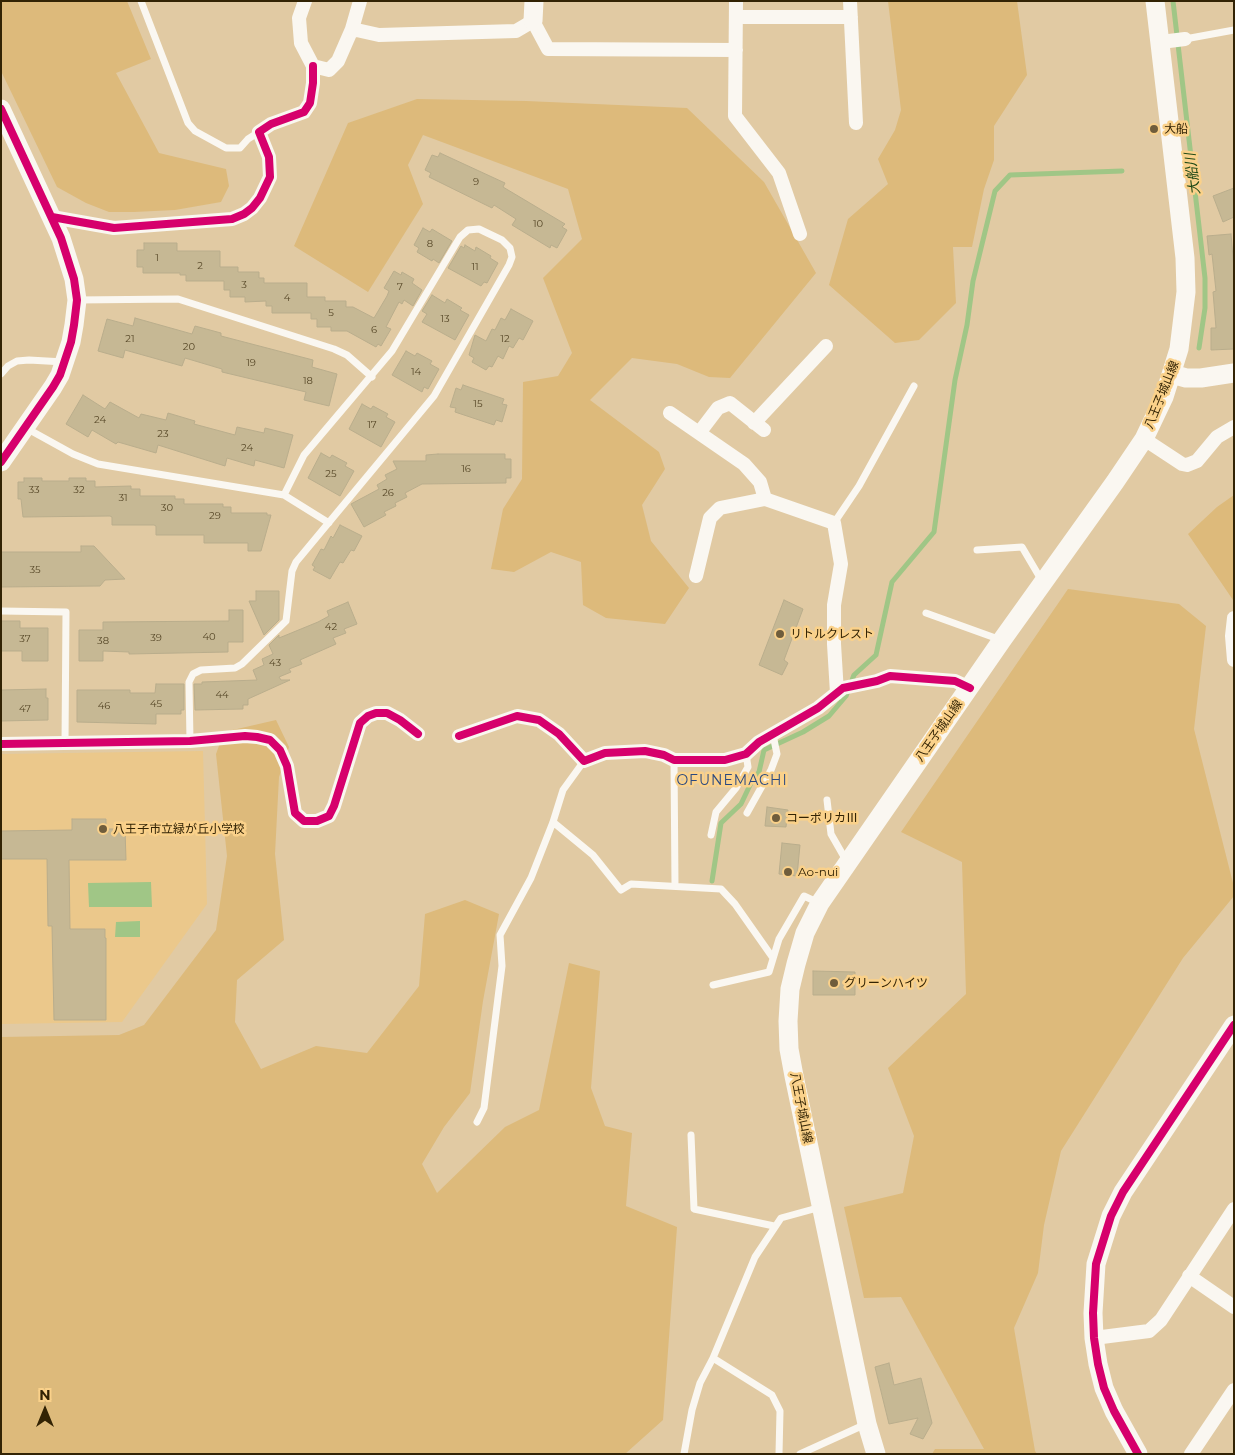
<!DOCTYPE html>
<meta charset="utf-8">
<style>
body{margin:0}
#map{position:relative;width:1235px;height:1455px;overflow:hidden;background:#e1caa3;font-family:Montserrat,sans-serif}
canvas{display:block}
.frame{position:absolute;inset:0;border:2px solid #322304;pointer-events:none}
.north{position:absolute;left:20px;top:1385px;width:50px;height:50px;-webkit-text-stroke:4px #fad18a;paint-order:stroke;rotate:0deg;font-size:14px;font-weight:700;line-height:20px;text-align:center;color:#322304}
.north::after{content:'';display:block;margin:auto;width:18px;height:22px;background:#322304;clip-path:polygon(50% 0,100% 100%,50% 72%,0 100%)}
</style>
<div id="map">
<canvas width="1235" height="1455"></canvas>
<div class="frame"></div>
<div class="north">N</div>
</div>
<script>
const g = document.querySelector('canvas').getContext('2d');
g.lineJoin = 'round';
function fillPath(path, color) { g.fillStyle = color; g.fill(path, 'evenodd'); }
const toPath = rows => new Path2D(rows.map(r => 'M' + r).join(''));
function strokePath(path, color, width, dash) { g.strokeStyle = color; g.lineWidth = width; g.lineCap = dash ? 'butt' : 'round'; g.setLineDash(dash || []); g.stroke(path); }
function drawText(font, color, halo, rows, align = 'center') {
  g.font = font + ' Montserrat,"Noto Sans JP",sans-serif'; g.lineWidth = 5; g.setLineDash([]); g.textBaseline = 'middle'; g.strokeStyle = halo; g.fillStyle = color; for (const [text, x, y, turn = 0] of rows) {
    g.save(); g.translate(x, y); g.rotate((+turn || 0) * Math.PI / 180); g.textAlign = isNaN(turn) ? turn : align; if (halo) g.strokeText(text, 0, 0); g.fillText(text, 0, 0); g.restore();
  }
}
fillPath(toPath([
 [203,751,207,904,122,1022,1,1024,1,754]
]), '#ebc88b');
fillPath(toPath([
 [1,1,127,1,151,59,116,73,159,153,226,169,229,186,221,202,175,210,134,212,109,212,86,203,57,187,1,71],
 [888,1,1017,1,1027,75,994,126,994,160,984,189,972,247,953,247,956,303,919,340,895,343,829,285,848,219,888,184,878,159,895,130,901,110],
 [417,99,526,101,687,108,764,182,816,273,730,378,709,377,677,364,632,358,590,400,659,452,665,469,642,505,651,541,689,588,665,624,606,618,583,605,581,562,551,552,514,572,491,569,503,509,522,479,523,382,558,376,572,353,543,278,582,239,568,189,423,135,408,165,423,204,368,292,294,246,348,123],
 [1234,495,1234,598,1233,600,1188,534,1217,507],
 [1068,589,1179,604,1206,626,1194,729,1234,887,1234,896,1183,958,1061,1151,1044,1225,1038,1273,1014,1328,1035,1451,1037,1454,932,1454,935,1449,984,1449,901,1297,864,1298,844,1207,903,1193,914,1136,888,1068,966,994,962,862,901,832],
 [276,720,289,747,279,777,275,854,284,940,237,980,235,1022,261,1069,316,1046,367,1053,419,986,425,914,465,900,499,914,483,1001,470,1093,444,1127,422,1164,437,1193,505,1127,539,1110,569,963,600,971,591,1088,605,1126,632,1133,626,1206,677,1227,663,1420,625,1454,1,1454,1,1037,119,1035,144,1025,216,930,227,856,216,754,224,732]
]), '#ddba7b');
fillPath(toPath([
 [151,882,152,907,89,907,88,883],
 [140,921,140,937,115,937,116,922]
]), '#a0c686');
strokePath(toPath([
 [1173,1,1205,278,1205,308,1199,348],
 [712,881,721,823,741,804,751,783,759,772,764,750,803,732,829,716,846,696,854,675,876,655,892,582,934,532,955,380,967,325,973,281,995,191,1010,175,1122,171]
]), '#a0c686', 5);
const building = toPath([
 [440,153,505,183,503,187,508,190,565,224,562,227,567,230,557,248,551,245,550,248,512,225,516,219,494,205,492,208,429,177,431,173,425,170,432,155,438,157,440,153],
 [1234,188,1234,217,1223,222,1213,196,1234,188],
 [423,228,430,232,432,229,452,241,439,263,433,259,432,261,417,252,419,248,414,245,423,228],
 [1231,234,1234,269,1234,349,1211,350,1211,328,1216,328,1213,292,1216,291,1212,254,1209,255,1207,236,1231,234],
 [144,243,177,243,177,251,220,251,220,267,238,267,238,272,259,272,259,278,264,278,264,283,307,283,307,297,325,297,325,301,346,301,346,307,353,307,374,318,387,296,389,291,384,288,394,271,401,275,402,272,414,279,412,283,422,290,413,306,404,300,402,304,399,302,386,327,391,329,381,346,378,344,376,347,347,331,331,331,331,327,317,327,317,319,311,319,311,313,272,313,272,306,266,306,266,301,245,302,245,297,230,297,230,290,224,290,224,281,186,281,186,275,180,275,180,273,143,273,143,267,137,267,137,250,144,250,144,243],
 [465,245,475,251,476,247,491,256,490,258,498,263,487,283,484,282,481,286,448,268,461,246,464,248,465,245],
 [432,295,445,303,447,299,462,308,460,310,469,315,455,340,422,322,427,314,422,311,432,295],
 [511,309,533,321,523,340,519,338,513,348,509,346,503,359,498,356,492,367,489,366,486,370,472,362,474,358,469,355,475,335,486,341,492,329,495,330,501,318,505,320,511,309],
 [135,318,192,334,195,326,221,333,221,336,313,360,312,367,337,374,329,406,304,400,306,392,222,372,222,369,185,358,182,366,125,350,123,358,98,351,107,319,133,326,135,318],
 [406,351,415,356,417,353,432,361,430,364,439,369,428,389,424,387,422,392,392,375,406,351],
 [463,385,504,399,502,404,507,405,502,422,496,420,494,425,455,412,456,408,450,407,456,388,461,390,463,385],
 [83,395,105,409,110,402,139,418,141,414,166,420,168,413,195,421,194,424,235,435,237,427,264,433,265,428,293,435,284,468,255,460,254,466,227,458,225,466,158,445,156,453,118,442,116,444,92,430,88,437,66,424,83,395],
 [362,404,371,409,373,406,388,414,386,417,395,422,381,447,349,429,362,404],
 [321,453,330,458,332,455,347,463,345,466,354,471,340,496,308,478,321,453],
 [438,454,505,454,505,459,511,459,511,478,506,478,506,483,422,484,405,493,407,497,395,503,396,506,384,512,386,515,364,527,351,504,379,489,377,485,387,479,385,475,397,469,393,461,426,461,426,455,438,454],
 [24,478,42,478,42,481,69,481,69,478,86,478,86,481,95,481,95,487,131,486,131,489,140,489,140,496,175,496,175,499,184,499,184,504,223,504,223,507,231,507,231,513,267,513,267,515,271,515,261,551,248,551,248,543,204,543,204,535,156,535,156,526,154,525,112,525,112,517,110,516,23,517,21,499,18,499,18,482,24,482,24,478],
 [340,525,362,536,354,551,351,550,343,563,340,562,330,579,313,570,315,567,312,565,321,549,324,550,331,536,333,538,340,525],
 [81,546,94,546,125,579,105,580,100,586,1,587,1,552,81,552,81,546],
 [256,591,279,591,279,620,264,635,249,601,256,601,256,591],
 [784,600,803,609,784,660,788,663,782,675,759,665,784,600],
 [348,602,357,624,344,629,346,633,333,638,336,644,300,660,302,664,289,669,291,672,279,677,281,680,290,680,248,699,248,705,243,705,243,709,195,710,194,684,202,684,202,682,257,680,253,670,264,665,262,659,273,654,269,645,279,635,279,638,318,622,329,616,327,611,348,602],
 [229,610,243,610,243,642,228,642,228,652,129,654,129,652,103,651,103,661,79,661,79,630,103,630,103,622,229,621,229,610],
 [1,621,20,621,20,628,48,628,48,661,22,661,22,651,1,651,1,621],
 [156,684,184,684,184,710,181,710,181,714,156,714,156,724,77,722,77,690,130,690,130,693,155,693,156,684],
 [46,689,46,698,48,698,48,720,1,721,1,690,46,689],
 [767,807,788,810,786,827,765,826,767,807],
 [72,819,106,819,106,829,125,829,126,860,69,860,70,929,105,929,105,938,106,938,106,1020,54,1020,52,926,48,926,47,859,1,859,1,831,72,830,72,819],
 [782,843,800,845,797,876,779,874,782,843],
 [813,971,855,972,855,995,813,995,813,971],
 [889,1363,894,1385,921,1378,932,1423,923,1439,910,1434,918,1418,889,1424,875,1367,889,1363]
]);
fillPath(building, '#c6b894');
strokePath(building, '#b9ad8c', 1);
strokePath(toPath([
 [141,1,188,123,195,131,226,148,240,148,248,139,259,132],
 [1185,39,1234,30],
 [77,300,178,299,334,349,347,355,372,377],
 [1,374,8,366,17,361,29,360,64,362],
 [26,428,73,454,98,464,284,495,329,523],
 [834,523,859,486,914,386],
 [977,550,1022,547,1042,581],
 [1,611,66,612,65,743],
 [926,613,1001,640],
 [190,741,189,682,193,674,201,670,235,668,242,664,286,621,292,571,296,562,434,396,509,265,512,257,510,248,502,240,479,229,468,230,460,237,392,351,304,455,284,495],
 [674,760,675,886],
 [827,800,831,834,847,862],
 [747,813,771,770,777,754,773,735],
 [553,822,593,855,621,890,631,884,721,889,735,904,773,958],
 [711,835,716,812,736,788,748,767,746,754],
 [713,985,769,972,779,939,804,896,819,903],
 [477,1122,484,1108,502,966,500,935,531,878,553,822,563,790,584,761],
 [691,1135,694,1209,774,1226],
 [713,1358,772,1395,780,1411,779,1454],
 [684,1454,692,1410,700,1383,713,1358,755,1257,781,1218,821,1207],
 [800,1454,866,1424]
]), '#faf7f1', 7);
strokePath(toPath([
 [305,1,299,18,301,43,313,66,329,70,338,61,352,29,360,1],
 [736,1,735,116,779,173,800,234],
 [850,1,856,123],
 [736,17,851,17],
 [352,29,379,35,516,31,533,21,548,49,736,50],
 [1161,42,1185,39],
 [52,217,114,228,232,219,244,214,252,208,260,198,270,177,269,157,259,132,271,124,304,112,310,103,313,83,313,66],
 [670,413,744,464,760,482,765,499],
 [754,423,826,346],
 [699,433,718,408,730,403,764,430],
 [1144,439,1182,464,1187,465,1197,461,1217,437,1234,427],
 [696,576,710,518,720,508,765,499,834,523,841,564,834,605,834,644,837,693],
 [1234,618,1232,636,1234,660],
 [459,736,517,716,539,720,559,734,584,761,605,753,645,751,664,755,674,760,725,760,746,754,759,742,818,708,843,688,877,681,890,676,955,681,970,688],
 [1,744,190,741,245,736,257,737,270,740,280,750,287,766,295,813,304,821,317,821,329,816,334,806,360,723,368,716,376,713,387,713,400,720,418,734],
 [1189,1276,1234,1307],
 [1094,1338,1149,1331,1161,1320,1234,1209],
 [1191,1454,1234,1390]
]), '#faf7f1', 14);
strokePath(toPath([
 [533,21,534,1],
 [1,109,61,238,74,279,77,300,74,325,71,342,60,375,53,387,1,462],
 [1172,374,1186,378,1201,378,1234,373],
 [876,1454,867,1424,794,1076,789,1049,788,1021,790,989,796,964,805,933,820,903,1002,640,1115,482,1144,439,1164,397,1179,349,1186,292,1185,258,1155,1],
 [1138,1454,1114,1411,1104,1388,1098,1364,1094,1338,1093,1313,1096,1264,1111,1216,1123,1192,1234,1025]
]), '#faf7f1', 19);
strokePath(toPath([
 [1,109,61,238,74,279,77,300,74,325,71,342,60,375,53,387,1,462],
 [52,217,114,228,232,219,244,214,252,208,260,198,270,177,269,157,259,132,271,124,304,112,310,103,313,83,313,66],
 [459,736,517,716,539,720,559,734,584,761,605,753,645,751,664,755,674,760,725,760,746,754,759,742,818,708,843,688,877,681,890,676,955,681,970,688],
 [1,744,190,741,245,736,257,737,270,740,280,750,287,766,295,813,304,821,317,821,329,816,334,806,360,723,368,716,376,713,387,713,400,720,418,734],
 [1138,1454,1114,1411,1104,1388,1098,1364,1094,1338,1093,1313,1096,1264,1111,1216,1123,1192,1234,1025]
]), '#d6006c', 8);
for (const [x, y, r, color] of [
 [1154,129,5,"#6f5d3c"],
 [780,634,5,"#6f5d3c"],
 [776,818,5,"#6f5d3c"],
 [103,829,5,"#6f5d3c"],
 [788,872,5,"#6f5d3c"],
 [834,983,5,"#6f5d3c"]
]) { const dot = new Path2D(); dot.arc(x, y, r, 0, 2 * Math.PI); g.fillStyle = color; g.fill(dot); strokePath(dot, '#fad18a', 2); }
drawText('10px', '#574828', null, [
 ["9",476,182],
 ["10",538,224],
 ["8",430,244],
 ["1",157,258],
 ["2",200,266],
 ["11",475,267],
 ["3",244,285],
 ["7",400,287],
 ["4",287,298],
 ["5",331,313],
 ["13",445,319],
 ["6",374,330],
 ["21",130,339],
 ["12",505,339],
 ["20",189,347],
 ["19",251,363],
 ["14",416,372],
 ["18",308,381],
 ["15",478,404],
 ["24",100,420],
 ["17",372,425],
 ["23",163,434],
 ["24",247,448],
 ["16",466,469],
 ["25",331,474],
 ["33",34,490],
 ["32",79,490],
 ["26",388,493],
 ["31",123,498],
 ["30",167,508],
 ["29",215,516],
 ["35",35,570],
 ["42",331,627],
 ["40",209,637],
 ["39",156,638],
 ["37",25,639],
 ["38",103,641],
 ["43",275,663],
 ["44",222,695],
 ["45",156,704],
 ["46",104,706],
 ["47",25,709]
]);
drawText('12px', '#322304', '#fad18a', [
 ["大船",1164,129],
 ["リトルクレスト",790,634],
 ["コーポリカⅢ",786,818],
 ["八王子市立緑が丘小学校",113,829],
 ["Ao-nui",798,872],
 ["グリーンハイツ",844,983]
], 'left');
drawText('12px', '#322304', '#fad18a', [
 ["八王子城山線",1162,395,-68],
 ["八王子城山線",939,731,-55],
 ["八王子城山線",801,1108,79]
]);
drawText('italic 14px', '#1e4816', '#fad18a', [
 ["大船川",1193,174,-97]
]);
g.letterSpacing = '1px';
drawText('14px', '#2a4980', '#fad18a', [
 ["OFUNEMACHI",732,781]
]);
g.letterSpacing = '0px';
</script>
